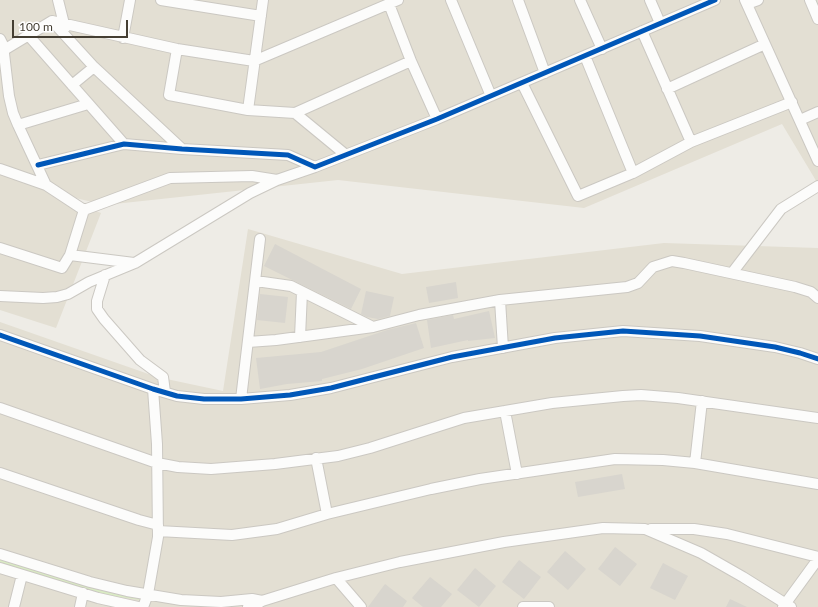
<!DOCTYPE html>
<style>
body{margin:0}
#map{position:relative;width:818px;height:607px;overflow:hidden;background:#eeece6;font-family:Lato,sans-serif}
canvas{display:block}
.scale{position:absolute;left:12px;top:20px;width:116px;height:18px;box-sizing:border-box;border:2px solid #443e32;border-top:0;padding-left:5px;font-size:12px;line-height:14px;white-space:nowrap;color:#443e32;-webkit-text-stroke:3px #fff;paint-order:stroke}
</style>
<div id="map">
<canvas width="818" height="607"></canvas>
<div class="scale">100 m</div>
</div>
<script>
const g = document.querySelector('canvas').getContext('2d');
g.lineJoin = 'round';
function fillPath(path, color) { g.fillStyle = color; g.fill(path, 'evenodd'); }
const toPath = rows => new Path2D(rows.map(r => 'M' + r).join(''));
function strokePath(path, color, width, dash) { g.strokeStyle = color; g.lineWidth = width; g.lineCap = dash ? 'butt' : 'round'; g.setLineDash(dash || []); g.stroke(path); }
fillPath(toPath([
 [0,0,818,0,818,184,782,124,584,208,338,180,105,205,50,192,101,213,56,328,0,310],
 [248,229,402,274,664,243,818,248,818,607,0,607,0,322,157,377,223,391]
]), '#e3dfd3');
fillPath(toPath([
 [0,559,144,597,141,600,100,594,0,563]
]), '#d9ebc3');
fillPath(toPath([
 [275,244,361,289,351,309,264,266],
 [456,282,458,298,429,303,426,287],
 [366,291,394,297,390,316,378,319,367,317,361,314],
 [260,294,288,297,285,323,257,320],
 [489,311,495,338,468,341,468,340,431,348,427,320,453,315,454,319],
 [416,323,424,348,362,369,322,379,322,381,287,384,260,389,256,358,321,352,387,330],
 [622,474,625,489,578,497,575,482],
 [615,547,637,564,620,586,598,569],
 [565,551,586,569,568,590,547,572],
 [519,560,541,577,524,599,502,582],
 [663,563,688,576,675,600,650,588],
 [475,568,496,586,479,607,457,590],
 [430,577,452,594,441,607,423,607,412,598],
 [385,584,407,601,403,607,368,607],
 [730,599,747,607,726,607]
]), '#d8d5ce');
const minor = toPath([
 [58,0,65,28],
 [161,0,261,16],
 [451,0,491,96],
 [518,0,545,73],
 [580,0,602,49],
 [650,0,660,23],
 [745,0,818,161],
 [810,0,818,19],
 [389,4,411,61,437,119],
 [747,4,758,0],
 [52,21,94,67,182,149],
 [642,31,691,142],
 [29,36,124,144],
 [123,38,130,0],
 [0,39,3,45,9,96,13,113,18,125,46,185],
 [177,49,169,95,248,110,295,113,346,155],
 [4,50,52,21,177,49,254,61,398,0],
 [585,56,633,173],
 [522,83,578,196,633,173,691,142,792,102],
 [72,85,94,67],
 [667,89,765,44],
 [248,110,263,0],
 [295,113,411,61],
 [800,120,818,112],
 [18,125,88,104],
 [38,165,124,144,182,149,288,155,315,167,437,119,715,0],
 [0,169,46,185,84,210],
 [84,210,170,178,252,176,277,180],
 [0,248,62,268,70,255,84,210],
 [70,255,134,263],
 [732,273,781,209,818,186],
 [105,275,97,301,97,309,104,319,140,360,163,377,165,392],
 [256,281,291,286,373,327],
 [0,296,43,298,57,297,68,294,89,282,135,263,250,193,277,180,315,167],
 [500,300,503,348],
 [0,335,153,389,177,396,204,399,241,399,290,395,331,388,366,379,452,357,555,338,623,331,700,336,775,347,800,353,818,359],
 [300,337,302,292],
 [248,342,276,340,373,327,419,315,500,300,627,287,638,283,653,267,672,261,684,263,795,287,811,292,818,298],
 [241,399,260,239],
 [0,408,157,463,178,467,211,469,275,464,338,456,370,448,464,418,552,403,623,396,641,395,678,398,818,418],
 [505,411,517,474],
 [316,458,327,514],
 [695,463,702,401],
 [0,473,139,520,158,525],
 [651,529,694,529,727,534,818,557],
 [158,531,232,535,277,529,327,514,431,489,480,479,615,459,663,460,695,463,818,484],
 [0,554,90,582,127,591,181,600,221,602,252,599,262,601],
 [0,568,98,598,138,607],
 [336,578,361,607],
 [14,607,22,575],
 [80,607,83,593],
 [143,607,148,594,158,537,157,444,153,389],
 [248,607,254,606,262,601,336,578,400,562,504,542,603,528,645,529,701,553,743,577,791,607],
 [523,607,549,607],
 [783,607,818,559]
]);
strokePath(minor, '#cbc8c2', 12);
strokePath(minor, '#fcfcfb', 10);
strokePath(toPath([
 [38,165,124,144,182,149,288,155,315,167,437,119,715,0],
 [0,335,153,389,177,396,204,399,241,399,290,395,331,388,366,379,452,357,555,338,623,331,700,336,775,347,800,353,818,359]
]), '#0057b8', 5);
</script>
